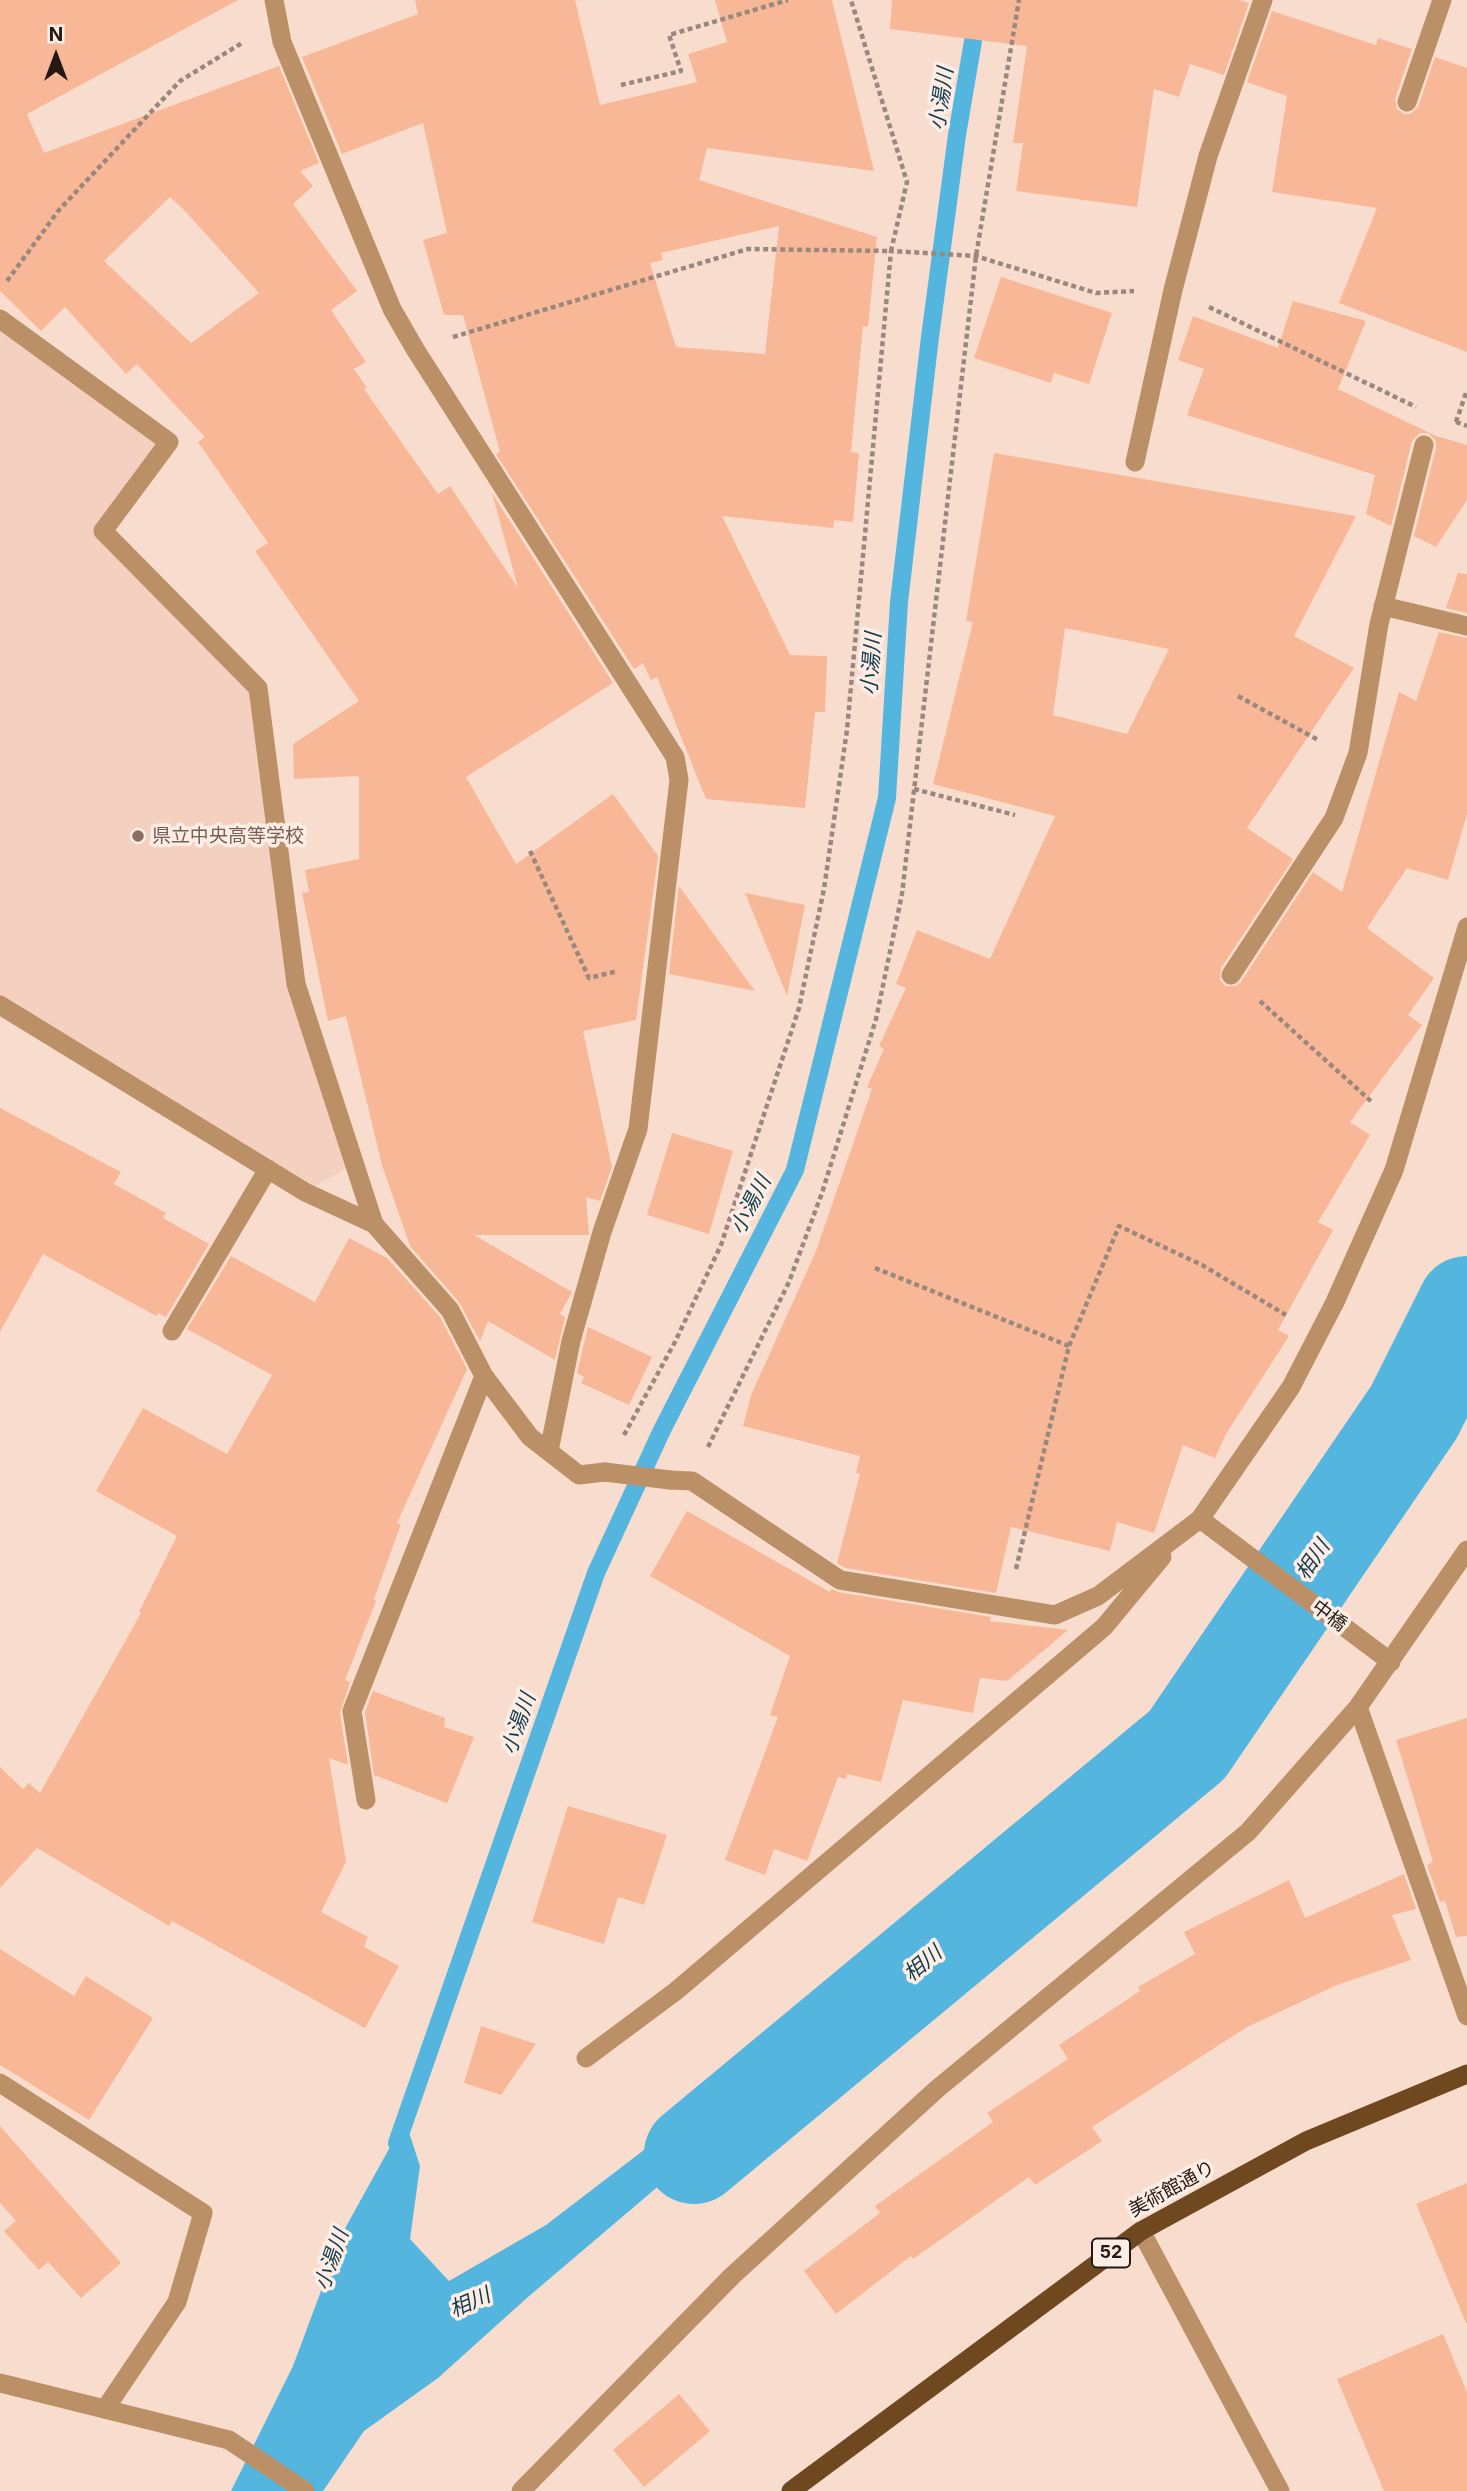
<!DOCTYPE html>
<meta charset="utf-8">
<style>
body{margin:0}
#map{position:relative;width:1467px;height:2491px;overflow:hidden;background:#f8ddcf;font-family:Inter,sans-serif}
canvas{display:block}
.north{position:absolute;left:21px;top:21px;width:70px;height:70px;-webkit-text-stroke:5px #fdede4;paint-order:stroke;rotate:0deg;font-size:19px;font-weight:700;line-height:28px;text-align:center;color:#221914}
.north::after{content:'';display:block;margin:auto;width:24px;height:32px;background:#221914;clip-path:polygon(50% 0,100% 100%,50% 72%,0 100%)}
</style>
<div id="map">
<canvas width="1467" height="2491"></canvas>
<div class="north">N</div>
</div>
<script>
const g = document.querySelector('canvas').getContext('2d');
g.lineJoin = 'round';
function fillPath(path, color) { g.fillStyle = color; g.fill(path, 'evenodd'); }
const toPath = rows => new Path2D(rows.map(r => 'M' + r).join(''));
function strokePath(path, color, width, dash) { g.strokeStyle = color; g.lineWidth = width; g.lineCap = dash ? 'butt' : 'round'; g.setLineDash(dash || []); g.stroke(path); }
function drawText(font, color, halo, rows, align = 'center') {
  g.font = font + ' Inter,"Noto Sans JP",sans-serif'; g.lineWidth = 7; g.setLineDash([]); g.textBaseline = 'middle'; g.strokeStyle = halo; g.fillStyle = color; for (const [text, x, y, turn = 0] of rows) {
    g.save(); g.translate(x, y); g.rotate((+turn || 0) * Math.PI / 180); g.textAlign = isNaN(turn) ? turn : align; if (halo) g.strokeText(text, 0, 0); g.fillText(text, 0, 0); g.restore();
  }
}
fillPath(toPath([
 [0,319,169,442,104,531,258,688,296,984,355,1163,305,1192,0,1005]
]), '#f3d0bf');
fillPath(toPath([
 [801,2065,528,2297,438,2378,364,2431,323,2491,231,2491,293,2366,343,2232,405,2120,420,2166,410,2239,449,2281,546,2225,657,2140]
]), '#54b5df');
strokePath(toPath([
 [397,2143,596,1573,662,1430,795,1170,887,798,899,602,930,337,957,135,980,0]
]), '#54b5df', 18);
strokePath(toPath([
 [694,2154,1187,1745,1414,1412,1467,1306]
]), '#54b5df', 100);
fillPath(toPath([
 [0,0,238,0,27,114,44,153,279,66,319,163,300,171,313,186,293,204,357,291,331,310,366,362,354,369,367,388,364,389,438,494,450,486,518,588,492,493,613,683,466,777,516,864,613,794,658,856,636,1020,583,1031,612,1167,600,1201,586,1197,589,1235,474,1235,572,1292,560,1314,565,1317,555,1360,488,1321,480,1341,459,1302,410,1246,382,1165,346,1016,328,1021,302,893,309,892,305,870,359,859,359,776,294,779,293,744,359,701,255,551,268,543,198,442,205,437,137,364,126,374,65,307,41,331,0,291],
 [170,197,184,210,259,293,191,343,104,261],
 [415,0,575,0,600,105,697,82,688,54,727,42,715,0,832,0,874,171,707,148,699,180,877,237,868,327,863,326,851,452,859,453,853,522,834,520,833,528,722,516,790,655,827,656,825,712,815,712,805,808,706,799,657,677,651,680,643,663,634,669,496,454,500,452,463,315,444,315,423,240,447,233,423,123,342,154,302,57,418,14],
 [779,226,765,354,676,347,650,263,663,260,661,253],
 [892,0,1239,0,1249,3,1224,75,1190,64,1179,97,1154,89,1137,207,1016,191,1023,143,1013,143,1027,46,890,29],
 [1272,11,1376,45,1378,38,1412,49,1395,99,1397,109,1404,114,1410,114,1418,107,1435,57,1467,68,1467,352,1339,303,1377,208,1272,192,1287,96,1247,82],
 [1001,277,1112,313,1089,384,1054,373,1051,383,974,358],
 [1293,301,1366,321,1338,389,1436,436,1467,445,1467,500,1436,547,1414,536,1436,448,1436,441,1428,433,1420,433,1412,441,1391,526,1366,514,1375,475,1187,415,1204,369,1178,360,1193,316,1278,348],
 [994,453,1356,516,1294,636,1354,668,1247,828,1293,859,1221,968,1220,980,1225,986,1236,986,1241,982,1313,872,1342,892,1399,692,1416,701,1439,632,1467,638,1467,814,1448,880,1407,868,1367,928,1434,978,1408,1015,1422,1025,1350,1122,1370,1135,1318,1222,1333,1230,1278,1330,1289,1336,1226,1434,1215,1458,1183,1445,1154,1533,1117,1522,1110,1551,1011,1527,996,1593,845,1568,837,1563,860,1474,856,1473,860,1456,743,1426,751,1395,816,1251,872,1089,867,1087,884,1049,879,1046,906,988,896,984,917,930,990,959,1055,816,933,784,973,622,966,621],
 [1065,628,1169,649,1127,734,1053,715],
 [1458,573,1467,574,1467,613,1446,608],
 [679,885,679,886,755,991,669,974],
 [745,893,805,905,787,996],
 [0,1108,121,1172,114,1184,166,1213,163,1218,209,1244,166,1317,158,1313,156,1316,43,1254,0,1332],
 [672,1133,733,1151,709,1234,647,1215],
 [349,1238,387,1258,440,1317,467,1369,397,1523,401,1524,374,1599,376,1601,345,1680,350,1682,340,1713,348,1765,329,1758,346,1862,321,1912,368,1937,364,1947,399,1966,365,2028,172,1921,169,1926,37,1848,0,1888,0,1767,23,1789,29,1783,40,1793,141,1613,139,1612,177,1536,96,1491,143,1408,227,1454,272,1375,187,1329,231,1256,315,1302],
 [588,1327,652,1357,629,1405,581,1383,584,1377,577,1373],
 [687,1511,830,1592,831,1589,838,1592,991,1617,990,1621,1068,1630,1007,1681,980,1678,973,1713,903,1700,881,1782,847,1774,846,1779,838,1777,807,1861,774,1849,765,1875,725,1860,778,1717,770,1715,790,1656,650,1576],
 [373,1691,445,1718,444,1727,474,1737,447,1803,374,1775,365,1712],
 [1467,1718,1467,1936,1456,1937,1445,1901,1440,1902,1427,1865,1433,1862,1396,1740],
 [568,1806,667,1835,644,1905,618,1897,604,1944,532,1922],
 [1404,1874,1416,1909,1392,1915,1411,1960,1337,1985,1247,2027,1092,2127,1102,2141,1035,2185,1029,2177,913,2259,911,2256,836,2314,804,2271,880,2213,875,2206,993,2122,987,2113,1068,2059,1059,2045,1140,1991,1138,1987,1195,1954,1184,1932,1289,1880,1305,1918],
 [0,1949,74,1996,86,1976,153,2018,89,2120,0,2065],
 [481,2026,536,2044,501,2095,464,2083],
 [0,2126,121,2263,81,2298,48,2262,39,2270,4,2231,16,2221,0,2203],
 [1467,2183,1467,2323,1466,2323,1416,2204],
 [1443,2334,1467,2392,1467,2491,1384,2491,1337,2379],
 [679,2394,710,2431,644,2487,613,2450]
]), '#f8b897');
strokePath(toPath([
 [621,85,681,71,669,35,788,0],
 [7,281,59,210,180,81,242,43],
 [1209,307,1416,407],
 [453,337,748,249,891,251,907,182,851,0],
 [1456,422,1467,426],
 [1456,422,1467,390],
 [1238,696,1320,741],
 [914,789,1015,815],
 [530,851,589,978,618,971],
 [1260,1001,1373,1103],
 [875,1268,1069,1346],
 [624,1435,675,1342,721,1245,799,1008,824,889,847,730,891,251,976,256,1096,293,1134,291],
 [708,1447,789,1282,822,1193,876,1019,902,894,976,256,1019,0],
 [1016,1569,1069,1346,1119,1226,1202,1265,1286,1315]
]), '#9a877d', 4.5, [5, 3.5]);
strokePath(toPath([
 [274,0,282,42,392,309,415,349,675,757,679,780,638,1129,602,1232,571,1341,549,1451],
 [1407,102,1442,0],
 [0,319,169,442,103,531,258,688,296,984,374,1224,450,1310,484,1376,530,1437,579,1475,605,1472],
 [1135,462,1173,290,1208,156,1263,0],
 [1383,606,1467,626],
 [1231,975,1334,818,1358,753,1379,624,1424,445],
 [0,1005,305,1192,374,1224],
 [172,1331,268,1169],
 [670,1480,692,1481,840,1580,1055,1615,1098,1596,1200,1519,1291,1387,1335,1302,1394,1170,1467,927],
 [1200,1519,1391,1662],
 [1358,1707,1467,2016],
 [366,1800,352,1711,484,1376],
 [586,2058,676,1991,1104,1627,1162,1557],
 [0,2083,203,2213,177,2302,105,2409]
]), '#bb9067', 19);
strokePath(toPath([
 [605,1472,670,1480],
 [1141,2231,1280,2491],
 [521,2491,732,2276,937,2089,1248,1832,1358,1707,1467,1550]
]), '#bb9067', 19);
strokePath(toPath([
 [0,2383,229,2440,305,2491]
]), '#bb9067', 19);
strokePath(toPath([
 [791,2491,1141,2231,1306,2141,1467,2074]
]), '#6f4820', 19);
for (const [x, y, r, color] of [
 [138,836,7,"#8d6e63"]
]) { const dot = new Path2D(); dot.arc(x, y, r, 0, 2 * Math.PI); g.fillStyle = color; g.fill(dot); strokePath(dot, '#fdede4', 2.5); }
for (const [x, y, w] of [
 [1111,2253,38]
]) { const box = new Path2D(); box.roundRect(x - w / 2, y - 14.5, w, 29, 5); g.fillStyle = '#fdede4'; g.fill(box); strokePath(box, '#221914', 2); }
drawText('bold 18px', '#221914', null, [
 ["52",1111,2253]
]);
drawText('19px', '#785e54', '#fdede4', [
 ["県立中央高等学校",152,836]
], 'left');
drawText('19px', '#221914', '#fdede4', [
 ["中橋",1329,1616,37],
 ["美術館通り",1172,2189,-29]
]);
drawText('italic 21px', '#0f3a4c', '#fdede4', [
 ["小湯川",942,99,-82],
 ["小湯川",872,664,-86],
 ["小湯川",751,1205,-63],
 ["相川",1313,1560,-56],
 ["小湯川",519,1724,-71],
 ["相川",923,1964,-40],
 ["小湯川",332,2260,-71],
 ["相川",470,2303,-24]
]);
</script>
